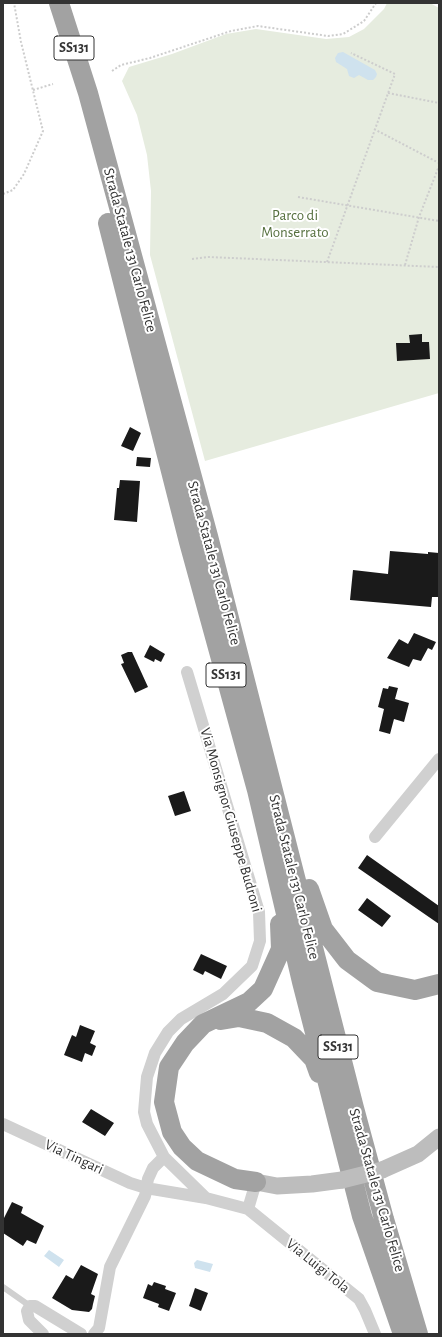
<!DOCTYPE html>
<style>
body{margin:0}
#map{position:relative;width:442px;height:1337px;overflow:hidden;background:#fff;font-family:"Alegreya Sans",sans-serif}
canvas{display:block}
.frame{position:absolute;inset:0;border:4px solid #333;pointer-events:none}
</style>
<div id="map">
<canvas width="442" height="1337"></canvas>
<div class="frame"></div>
</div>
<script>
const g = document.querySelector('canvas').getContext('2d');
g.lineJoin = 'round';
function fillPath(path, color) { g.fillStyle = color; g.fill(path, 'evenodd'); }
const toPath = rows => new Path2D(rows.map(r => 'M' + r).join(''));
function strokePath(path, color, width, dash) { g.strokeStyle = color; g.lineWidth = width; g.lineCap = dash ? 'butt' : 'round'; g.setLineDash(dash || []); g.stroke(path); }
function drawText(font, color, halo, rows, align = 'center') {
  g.font = font + ' "Alegreya Sans",sans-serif'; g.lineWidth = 4; g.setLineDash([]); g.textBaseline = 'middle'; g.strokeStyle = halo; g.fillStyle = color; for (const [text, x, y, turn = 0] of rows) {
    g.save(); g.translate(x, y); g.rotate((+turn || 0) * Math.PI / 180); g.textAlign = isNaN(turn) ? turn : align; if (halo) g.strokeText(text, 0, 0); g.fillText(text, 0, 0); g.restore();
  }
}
fillPath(toPath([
 [387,3,430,3,439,8,439,393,205,461,150,255,151,191,147,155,137,115,122,81,129,67,172,54,226,34,256,29,326,39,349,37,364,29,384,9]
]), '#e6ecdf');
fillPath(toPath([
 [343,52,375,70,377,74,376,77,373,80,368,80,359,75,354,78,349,76,347,69,336,62,335,58,338,53],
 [49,1250,64,1260,59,1267,44,1256],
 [197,1260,213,1264,210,1272,195,1268,194,1263]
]), '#cfe2ee');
fillPath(toPath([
 [422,334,422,342,429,342,430,359,397,361,396,343,410,343,409,335],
 [130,427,141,433,133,451,121,446],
 [137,457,151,458,150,467,136,466],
 [120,480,140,481,137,522,114,520,117,488,119,488],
 [390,551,428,554,428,552,439,553,439,597,432,597,431,607,350,600,353,570,388,574],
 [414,633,436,642,432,650,428,648,421,661,413,659,409,667,387,658,399,639,408,644],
 [150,645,165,654,161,662,155,659,154,662,144,657],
 [128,652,132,652,148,687,135,693,121,664,124,663,121,655],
 [389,686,398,688,395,699,409,703,404,722,394,719,390,734,379,731,384,709,378,707,383,688,388,689],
 [184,791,191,811,175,816,168,796],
 [367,855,439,906,439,924,358,868],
 [367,898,391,916,382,927,358,910],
 [201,954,227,966,221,979,205,971,203,975,193,970],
 [80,1025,95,1031,90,1043,96,1046,92,1056,85,1053,82,1062,64,1055,72,1035,76,1037],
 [91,1109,114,1123,105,1136,82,1122],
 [12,1202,23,1207,21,1213,44,1226,36,1244,27,1240,23,1246,3,1233,3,1220],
 [81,1265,98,1274,91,1294,95,1296,93,1304,92,1309,89,1312,72,1310,52,1298,66,1275,73,1279],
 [154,1282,166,1286,165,1289,176,1293,169,1311,158,1307,159,1304,143,1298,148,1284,152,1286],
 [195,1288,208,1293,201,1311,189,1306]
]), '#1a1a1a');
strokePath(toPath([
 [112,71,121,65,150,58,231,31,258,26,328,36,343,34,364,21,376,3],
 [33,90,53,84],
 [388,93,439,103],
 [374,129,439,163],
 [3,194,13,190,24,174,43,131,21,42,14,3],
 [298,197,439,221],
 [192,259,209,257,439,267],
 [327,262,395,74,351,53],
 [405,265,419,217,439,166]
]), '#cdcdcd', 2, [2, 2]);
strokePath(toPath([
 [3,1287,30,1306]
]), '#d0d0d0', 6);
strokePath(toPath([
 [187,672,259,912,260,941,252,966,223,994,181,1019,168,1032,155,1053,147,1077,144,1112,147,1124,164,1157,206,1198],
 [375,837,439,759],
 [3,1124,130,1183,146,1188,206,1198,248,1209,359,1299,365,1310,375,1334],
 [248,1209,256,1182],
 [43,1334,29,1320,27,1311,30,1306,35,1306,81,1334],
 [94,1334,99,1328,110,1267,145,1196,148,1179,153,1168,164,1157]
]), '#d0d0d0', 12);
strokePath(toPath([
 [382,1170,418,1154,439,1137],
 [256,1182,277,1186,312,1184,342,1180]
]), '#bdbdbd', 17);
strokePath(toPath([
 [59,3,88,93,208,536,354,1108,384,1219,418,1334],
 [108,223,189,542,257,790,302,982,362,1216,403,1334],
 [309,889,323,929,347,960,377,982,415,990,439,984],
 [221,1020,239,1017,267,1023,294,1038,314,1059,319,1073],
 [256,1182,235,1179,197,1161,182,1147,172,1132,164,1102,169,1067,185,1043,203,1024,249,1002,263,989,281,949,280,924]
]), '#a2a2a2', 20);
strokePath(toPath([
 [342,1180,382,1170]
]), '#bdbdbd', 17);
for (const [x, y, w] of [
 [74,48,40],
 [226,675,40],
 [338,1047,40]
]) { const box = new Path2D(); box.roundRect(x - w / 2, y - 12, w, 24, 3); g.fillStyle = '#fff'; g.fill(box); strokePath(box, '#333', 1); }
drawText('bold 14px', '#333', null, [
 ["SS131",74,48],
 ["SS131",226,675],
 ["SS131",338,1047]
]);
drawText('15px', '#56703f', '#fff', [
 ["Parco di",295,215],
 ["Monserrato",295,232]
]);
drawText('15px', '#333', '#fff', [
 ["Strada Statale 131 Carlo Felice",130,250,75],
 ["Strada Statale 131 Carlo Felice",214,563,75],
 ["Via Monsignor Giuseppe Budroni",231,820,74],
 ["Strada Statale 131 Carlo Felice",294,877,76],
 ["Via Tingari",74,1157,25],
 ["Strada Statale 131 Carlo Felice",377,1190,74],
 ["Via Luigi Tola",318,1266,39]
]);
</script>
